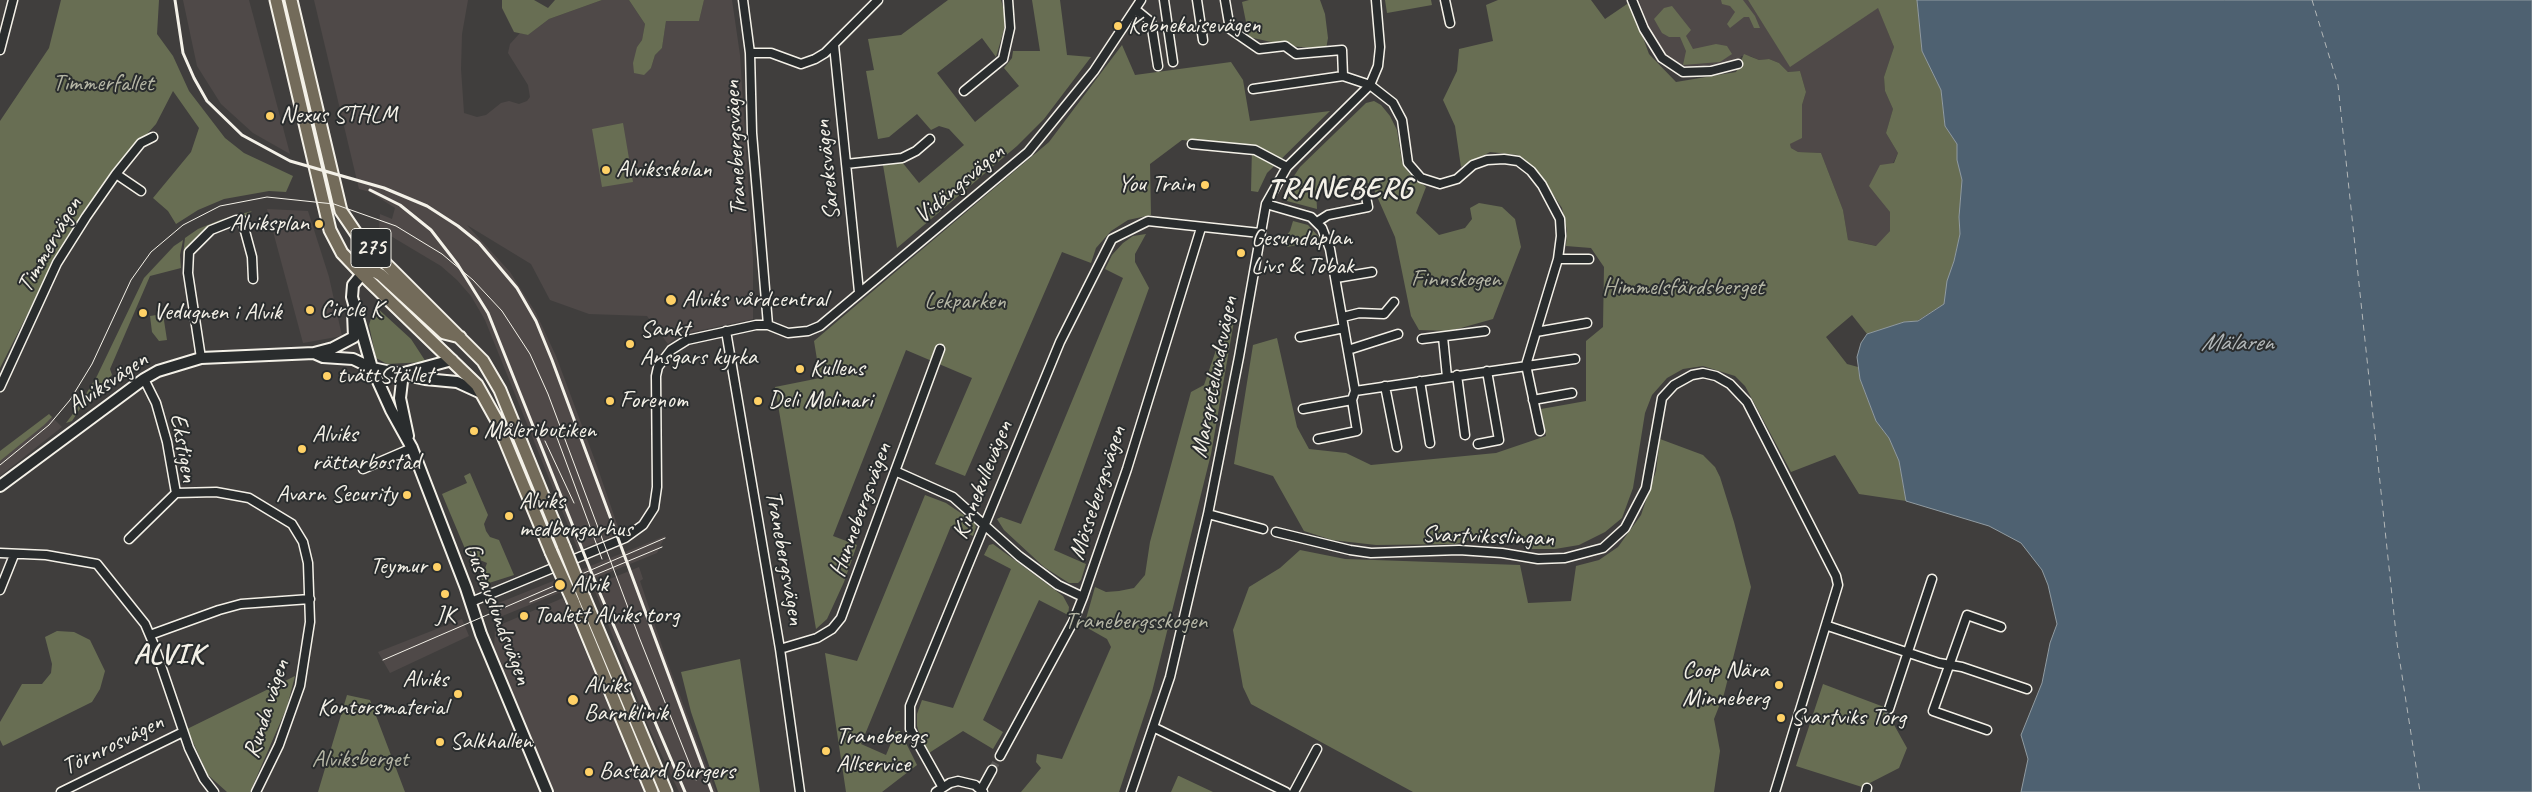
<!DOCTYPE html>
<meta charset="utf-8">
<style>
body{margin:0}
canvas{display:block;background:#403e3d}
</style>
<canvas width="2532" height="792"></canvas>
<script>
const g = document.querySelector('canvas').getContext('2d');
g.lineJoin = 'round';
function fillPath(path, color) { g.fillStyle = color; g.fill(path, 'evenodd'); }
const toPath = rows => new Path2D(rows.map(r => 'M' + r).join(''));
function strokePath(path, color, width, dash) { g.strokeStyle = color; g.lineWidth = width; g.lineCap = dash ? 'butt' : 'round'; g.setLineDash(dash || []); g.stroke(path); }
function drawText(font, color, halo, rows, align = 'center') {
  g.font = font + ' Caveat,sans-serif'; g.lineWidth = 4; g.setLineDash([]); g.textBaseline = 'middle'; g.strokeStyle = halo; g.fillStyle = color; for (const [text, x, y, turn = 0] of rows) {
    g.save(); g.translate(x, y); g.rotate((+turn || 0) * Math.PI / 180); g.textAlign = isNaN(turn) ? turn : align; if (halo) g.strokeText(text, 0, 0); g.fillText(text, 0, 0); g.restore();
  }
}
fillPath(toPath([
 [183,0,249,0,290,154,253,133,221,104,197,66],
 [314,0,468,0,462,34,461,69,464,113,477,117,486,115,501,103,509,101,519,104,527,101,530,97,528,85,508,53,510,44,520,33,528,35,549,19,602,0,629,0,645,24,642,40,637,47,651,68,655,55,662,48,666,21,699,21,704,0,732,0,740,55,753,260,753,319,679,335,668,344,647,316,589,314,550,300,531,264,467,225,510,272,536,313,556,356,597,466,620,533,578,550,485,320,471,296,457,280,441,266,379,229,380,214,392,219,395,208,370,192,359,189],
 [1639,0,1748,0,1790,66,1878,7,1894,47,1884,77,1885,91,1893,109,1886,133,1898,153,1878,194,1890,212,1890,231,1877,246,1848,240,1843,210,1821,153,1798,152,1791,148,1790,144,1802,137,1802,105,1806,92,1800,71,1788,72,1779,63,1769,59,1759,60,1750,56,1741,56,1736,72,1733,62,1713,67,1686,69,1665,56,1648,27],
 [267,209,308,211,329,277,342,336,303,343],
 [52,417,62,427,0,476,0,461],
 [665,536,657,553,495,619,491,606],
 [639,567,643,579,640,581,666,658,716,792,679,792,649,728,593,586],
 [563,598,644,792,552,792,494,651,495,627],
 [462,619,469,636,390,673,378,652]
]), '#4f4948');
fillPath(toPath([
 [61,0,159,0,157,34,173,56,189,91,225,138,244,153,293,176,286,192,269,191,224,199,198,210,176,224,168,211,153,198,191,152,199,128,173,91,156,124,112,173,60,250,0,368,0,121,49,48],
 [502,0,534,0,548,8,555,0,602,0,549,19,528,35,514,32,502,8],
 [629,0,704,0,699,21,666,21,662,48,655,55,651,68,644,75,634,73,633,63,637,47,642,40,645,24],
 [948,0,1001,0,1004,11,1005,26,996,57,982,38,937,73,975,122,1019,86,1004,68,1012,58,1013,51,1040,51,1032,0,1060,0,1067,55,1091,57,1044,119,1017,146,897,248,883,165,902,162,919,183,964,145,949,129,939,126,931,130,917,114,889,137,878,139,866,71,874,70,868,39,901,35],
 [1249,0,1320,0,1325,14,1328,38,1326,49,1289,46,1249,37,1242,2],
 [1385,0,1431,0,1432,5,1387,13],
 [1498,0,1591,0,1605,19,1630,2,1649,54,1676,82,1736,72,1744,54,1759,60,1769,59,1779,63,1788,72,1800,71,1806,92,1802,105,1802,138,1790,144,1791,148,1798,152,1821,153,1843,210,1848,240,1876,246,1890,231,1890,212,1869,186,1880,165,1894,163,1898,153,1886,133,1893,109,1885,91,1884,77,1894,47,1878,8,1790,67,1748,0,1917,0,1922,51,1941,90,1945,126,1957,144,1957,160,1962,180,1959,217,1960,234,1944,304,1917,321,1904,322,1867,334,1852,315,1826,337,1847,364,1858,367,1860,379,1876,421,1889,438,1899,461,1906,501,1859,494,1835,455,1791,472,1745,386,1735,376,1703,366,1683,369,1667,378,1652,395,1645,413,1633,488,1622,518,1605,532,1579,545,1555,549,1531,549,1516,539,1478,537,1456,544,1376,545,1332,540,1304,531,1273,476,1234,464,1253,345,1277,338,1297,427,1309,449,1346,453,1371,465,1496,453,1546,436,1541,409,1586,401,1586,341,1603,327,1604,267,1591,248,1566,246,1567,231,1562,208,1538,172,1526,161,1518,155,1490,152,1461,167,1455,126,1443,100,1457,71,1459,49,1493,41,1486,5],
 [1721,0,1743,0,1755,16,1760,28,1754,28,1749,17,1744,17,1730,28,1727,24,1735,12,1730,6,1722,4],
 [1672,6,1691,30,1686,36,1693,49,1716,44,1727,46,1732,54,1720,62,1683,65,1686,51,1680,37,1669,37,1662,33,1654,19,1664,8],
 [1122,45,1135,75,1231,62,1243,80,1250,121,1330,111,1267,173,1258,192,1251,191,1252,147,1182,140,1150,164,1151,215,1128,220,1111,231,1096,248,1091,263,1062,252,965,476,935,464,972,378,906,350,833,536,857,545,844,582,827,619,816,629,775,387,820,378,814,341,1049,142],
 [1374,101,1381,105,1390,116,1397,130,1402,162,1409,173,1426,187,1416,213,1439,235,1465,228,1472,219,1470,208,1479,203,1502,207,1515,219,1521,247,1493,319,1450,331,1419,330,1411,316,1395,237,1372,185,1348,175,1316,189,1317,209,1287,201,1284,191,1300,167,1366,103],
 [623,123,633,182,602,187,592,129],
 [252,211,245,217,242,215,210,226,197,236,184,254,184,272,183,255,185,238,198,229,220,220],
 [1293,221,1308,225,1322,240,1287,247,1282,241,1290,231],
 [1146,234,1135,254,1135,262,1149,288,1054,550,1086,564,1081,580,1078,583,1069,583,1044,567,1004,530,997,519,1001,517,1021,524,1123,278,1105,269,1112,255,1123,243,1133,236],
 [183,240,180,255,181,268,150,276,110,369,112,375,85,401,72,421,66,423,78,407,97,376,144,278,174,246],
 [375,306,411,339,426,362,387,364,376,358,369,325],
 [163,314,167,340,159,341,152,332,150,316],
 [1226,321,1234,321,1211,454,1152,692,1119,792,1021,792,1041,768,1036,762,1037,754,1062,759,1111,647,1107,639,1084,626,1095,587,1106,592,1119,591,1134,588,1145,575,1150,542,1191,392,1204,385],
 [49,414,52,417,44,425,0,461,0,451],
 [1660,439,1703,455,1715,467,1720,477,1734,522,1751,587,1724,694,1714,719,1720,751,1714,792,1413,792,1251,704,1243,687,1233,630,1249,587,1280,568,1300,550,1345,559,1520,565,1528,603,1571,601,1576,566,1599,560,1618,547,1641,515,1656,471],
 [470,473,488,515,484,524,486,531,490,537,499,540,514,575,489,583,481,580,487,563,480,560,478,566,471,563,442,494,467,483,464,476],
 [925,495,946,503,974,522,976,527,973,536,951,526,861,744,886,755,896,731,900,731,917,765,882,792,846,792,825,653,857,661],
 [993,544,1063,596,1069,607,1068,615,1039,600,983,720,1003,732,993,749,963,731,929,753,921,739,917,726,917,714,922,700,953,708,1011,569,984,555,989,545],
 [57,631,74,632,90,640,105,671,100,689,92,702,3,746,0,740,0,722,22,684,42,684,51,673,52,664,45,637],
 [740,659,760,792,718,792,691,712,681,672],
 [295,676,287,707,250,792,227,792,208,775,187,729],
 [1823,684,1884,707,1907,748,1899,768,1862,787,1796,766],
 [347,695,370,700,405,792,318,792],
 [1178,776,1179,776,1213,792,1171,792]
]), '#686e53');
const water = toPath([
 [1917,0,2532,0,2532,792,2021,792,2028,759,2021,735,2042,683,2050,643,2057,624,2048,585,2042,570,2021,543,1989,526,1906,501,1899,461,1889,438,1876,421,1860,379,1857,357,1861,343,1867,334,1904,322,1918,321,1944,304,1947,281,1954,261,1960,234,1959,217,1962,180,1957,160,1957,144,1945,126,1941,90,1922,51,1917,0]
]);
fillPath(water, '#4e6171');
strokePath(water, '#909ba1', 1);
strokePath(toPath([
 [2312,0,2338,85,2397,643,2420,792]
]), '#b2b7b8', 1, [6, 5]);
strokePath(toPath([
 [992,770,1000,756]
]), '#5b5957', 8, [8, 4]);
const street = toPath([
 [743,0,750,53,752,133,768,325],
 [1164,0,1173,62],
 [1197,0,1203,40],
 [1225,0,1230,29,1259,49,1285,46,1296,54,1342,50,1343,76],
 [1445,0,1450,23],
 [1632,0,1644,29,1662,58,1683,72,1711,71,1738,64],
 [1135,9,1151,22,1158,66],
 [834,45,859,292],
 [0,50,13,0],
 [750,53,771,53,801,64,815,59,825,53,878,0],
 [1253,89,1343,76,1370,85,1393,103,1402,120,1408,163,1421,178,1440,184,1457,179,1473,165,1487,160,1504,159,1518,161,1531,171,1542,185,1560,219,1561,236,1558,259,1526,365,1540,431],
 [964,91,1003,59,1010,28,1008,0],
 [1192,144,1255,150,1287,167],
 [846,164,902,158,916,151,930,139],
 [116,174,141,191],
 [1266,204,1311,217,1322,228,1330,249,1355,391,1575,359],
 [1317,222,1328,215,1368,207,1365,192],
 [1558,259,1589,259],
 [1336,278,1372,272],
 [1343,317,1359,313,1384,314,1394,302],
 [726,331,780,649,800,792],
 [1536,332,1587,323],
 [1300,337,1344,328],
 [1443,337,1447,377],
 [1422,339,1485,331],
 [1348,350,1398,334],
 [201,358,188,273,189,252,211,230,236,220,242,220,252,257,253,279],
 [1457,375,1465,435],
 [144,379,156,403,167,442,176,493],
 [1420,381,1430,443],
 [1385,386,1397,447],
 [0,387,57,263,86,217,116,174,141,143,153,137],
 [1533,400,1572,393],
 [1303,409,1352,400],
 [1318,439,1357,431,1352,400,1355,391],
 [1478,444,1499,440,1487,371],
 [363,469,412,448],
 [895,471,953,497,1019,556,1058,585,1083,597],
 [176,493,216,492,249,498,292,524,303,542,308,563,310,622,300,686,279,745,256,792],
 [1208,514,1263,529],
 [1276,532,1350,550,1371,553,1459,550,1502,553,1538,559,1565,558,1603,548,1625,528,1646,488,1662,398,1674,385,1692,375,1703,373,1716,376,1730,384,1747,402,1836,576,1838,585,1775,792],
 [129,539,176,493],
 [0,553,46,555,97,564,145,624,154,645,189,748,204,779,214,792],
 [0,590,14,555],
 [471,602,625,538,643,525,654,508,657,487,656,376,658,367,671,350,687,340,756,325,768,325,788,333,808,331,820,326,1028,152,1094,71,1141,0],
 [1828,626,1939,663,1962,667,2027,689],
 [150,635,219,610,241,604,310,599],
 [780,649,817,638,832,629,841,618,940,349],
 [1889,709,1932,579],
 [1153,727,1286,792],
 [1987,730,1933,711,1967,615,2001,627],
 [1000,756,1073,622,1083,597,1127,469,1201,228],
 [942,786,910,729,910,706,1060,342,1112,239,1148,221,1260,233],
 [981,790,992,770],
 [61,792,183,732],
 [936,792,950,783,958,781,975,785,983,792],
 [1131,792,1170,677,1208,514,1239,357,1266,204,1287,167,1370,85,1378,66,1380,47,1376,0],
 [1294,792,1317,749],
 [1866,792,1867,788]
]);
const secondary = toPath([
 [362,274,353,285,352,297,372,368,391,410,412,448,466,588,481,634,547,792],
 [314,353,323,357,353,359,372,368,425,379,457,382,481,393],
 [403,373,400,398,408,436],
 [404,373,452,360],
 [0,486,144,379,158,371,201,358,314,353,333,348,354,337,353,313]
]);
const primary = toPath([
 [276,0,330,230,342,253,362,274,477,385,496,419,551,552],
 [291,0,341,211,358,236,483,361,500,390,564,547],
 [362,274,374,271,381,275,444,333,460,337],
 [584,597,666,792],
 [573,601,652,792]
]);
strokePath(street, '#f4f1e8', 11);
strokePath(secondary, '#f4f1e8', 14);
strokePath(primary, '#f4f1e8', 15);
strokePath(street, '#2a2d2e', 8);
strokePath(secondary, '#2a2d2e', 10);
strokePath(primary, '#736b5a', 11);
strokePath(toPath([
 [556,435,602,559],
 [545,441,574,503],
 [0,465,49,425,70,400,92,364,131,280,151,252,183,225,220,206,267,197,334,204,396,226,442,254,473,280,502,311,530,354,548,394,639,637,696,780],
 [530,602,662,547],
 [383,660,665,538]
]), '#f4f1e8', 1);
strokePath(toPath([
 [175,0,183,53,194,78,207,101,242,135,290,161,384,188,427,206,458,226,479,243,517,288,536,321,552,360,712,792],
 [370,190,400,205,431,230,458,265,488,313,596,584,685,792]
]), '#f4f1e8', 3);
const primaryBridge = toPath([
 [564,547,584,597],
 [551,552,573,601]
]);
strokePath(primaryBridge, '#f4f1e8', 15, []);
strokePath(primaryBridge, '#736b5a', 11);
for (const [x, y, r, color] of [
 [1118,26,5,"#ffd166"],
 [270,116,5,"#ffd166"],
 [606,170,5,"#ffd166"],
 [1205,185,5,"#ffd166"],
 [319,224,5,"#ffd166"],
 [1241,253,5,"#ffd166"],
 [671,300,6,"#ffd166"],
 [310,310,5,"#ffd166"],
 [143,313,5,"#ffd166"],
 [630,344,5,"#ffd166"],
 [800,369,5,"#ffd166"],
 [327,376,5,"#ffd166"],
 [610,401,5,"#ffd166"],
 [758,401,5,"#ffd166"],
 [474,431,5,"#ffd166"],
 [302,449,5,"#ffd166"],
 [407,495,5,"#ffd166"],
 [509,516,5,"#ffd166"],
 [437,567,5,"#ffd166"],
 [560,585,6,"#ffd166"],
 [445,594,5,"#ffd166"],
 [524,616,5,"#ffd166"],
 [1779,685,5,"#ffd166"],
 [458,694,5,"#ffd166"],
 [573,700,6,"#ffd166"],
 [1781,718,5,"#ffd166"],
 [440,742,5,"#ffd166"],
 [826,751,5,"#ffd166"],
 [589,772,5,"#ffd166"]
]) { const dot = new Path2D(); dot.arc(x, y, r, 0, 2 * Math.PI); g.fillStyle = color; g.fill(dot); strokePath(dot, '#2a2d2e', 2); }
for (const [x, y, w] of [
 [371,248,40]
]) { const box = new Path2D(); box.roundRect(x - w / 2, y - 19.5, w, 39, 4); g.fillStyle = '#2a2d2e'; g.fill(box); strokePath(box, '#f4f1e8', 1); }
drawText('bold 22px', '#f4f1e8', null, [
 ["275",371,248]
]);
drawText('24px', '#f4f1e8', '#2a2d2e', [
 ["Kebnekaisevägen",1128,26],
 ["Nexus STHLM",280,116],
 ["Alviksskolan",616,170],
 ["You Train",1195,185,"right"],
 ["Alviksplan",309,224,"right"],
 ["Gesundaplan",1251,239],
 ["Livs & Tobak",1251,267],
 ["Alviks vårdcentral",682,300],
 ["Circle K",320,310],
 ["Vedugnen i Alvik",153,313],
 ["Sankt",640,330],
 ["Ansgars kyrka",640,358],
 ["Kullens",810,369],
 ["tvättStället",337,376],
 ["Forenom",620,401],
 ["Deli Molinari",768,401],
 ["Måleributiken",484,431],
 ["Alviks",312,435],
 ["rättarbostad",312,463],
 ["Avarn Security",397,495,"right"],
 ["Alviks",519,502],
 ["medborgarhus",519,530],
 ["Teymur",427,567,"right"],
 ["Alvik",571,585],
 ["JK",445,616,"center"],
 ["Toalett Alviks torg",534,616],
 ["Coop Nära",1769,671,"right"],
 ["Minneberg",1769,699,"right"],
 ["Alviks",448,680,"right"],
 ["Kontorsmaterial",448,708,"right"],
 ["Alviks",584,686],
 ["Barnklinik",584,714],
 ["Svartviks Torg",1791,718],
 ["Tranebergs",836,737],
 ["Allservice",836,765],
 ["Salkhallen",450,742],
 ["Bastard Burgers",599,772]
], 'left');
drawText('24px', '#b5b6a5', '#2a2d2e', [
 ["Timmerfallet",103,84],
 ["Finnskogen",1456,280],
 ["Himmelsfärdsberget",1683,288],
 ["Lekparken",965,302],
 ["Tranebergsskogen",1136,622],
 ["Alviksberget",360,760]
]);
drawText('24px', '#f4f1e8', '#2a2d2e', [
 ["Tranebergsvägen",736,148,-93],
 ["Sareksvägen",828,170,-96],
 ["Vidängsvägen",960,184,-40],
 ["Timmervägen",50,245,-60],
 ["Margretelundsvägen",1215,377,-79],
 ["Alviksvägen",108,383,-34],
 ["Ekstigen",183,448,80],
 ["Kinnekullevägen",983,480,-68],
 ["Mössebergsvägen",1098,493,-72],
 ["Hunnebergsvägen",861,510,-70],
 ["Svartviksslingan",1488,537,2],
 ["Tranebergsvägen",784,558,80],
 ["Gustavslundsvägen",497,614,69],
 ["Runda vägen",267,709,-72],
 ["Törnrosvägen",113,745,-26]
]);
drawText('italic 25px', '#b2b7b8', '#2a2d2e', [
 ["Mälaren",2237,343]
]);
g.letterSpacing = '1px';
drawText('bold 29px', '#f4f1e8', '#2a2d2e', [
 ["TRANEBERG",1340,189],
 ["ALVIK",169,655]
]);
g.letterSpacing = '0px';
</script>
